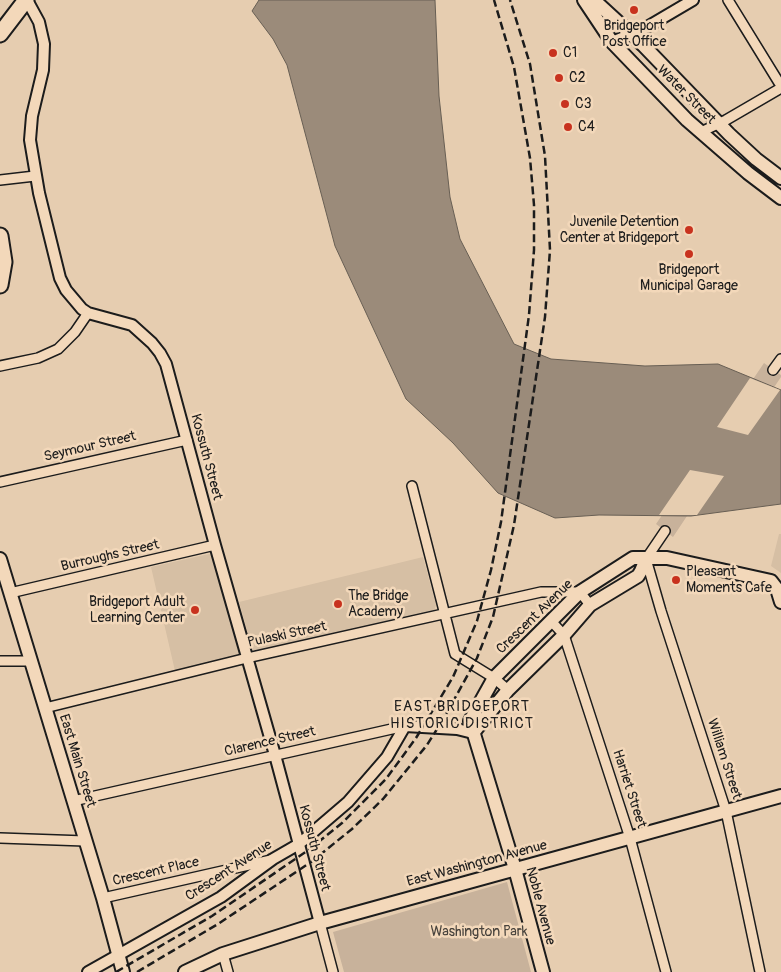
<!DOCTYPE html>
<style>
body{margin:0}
canvas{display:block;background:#e6cdb0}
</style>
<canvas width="781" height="972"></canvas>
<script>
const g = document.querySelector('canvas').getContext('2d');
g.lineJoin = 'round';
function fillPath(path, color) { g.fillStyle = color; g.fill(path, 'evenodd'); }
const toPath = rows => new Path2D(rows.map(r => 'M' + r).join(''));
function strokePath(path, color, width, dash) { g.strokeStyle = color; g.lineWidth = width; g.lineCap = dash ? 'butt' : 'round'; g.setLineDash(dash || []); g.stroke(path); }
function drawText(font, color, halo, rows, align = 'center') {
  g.font = font + ' Pangolin,sans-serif'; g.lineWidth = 5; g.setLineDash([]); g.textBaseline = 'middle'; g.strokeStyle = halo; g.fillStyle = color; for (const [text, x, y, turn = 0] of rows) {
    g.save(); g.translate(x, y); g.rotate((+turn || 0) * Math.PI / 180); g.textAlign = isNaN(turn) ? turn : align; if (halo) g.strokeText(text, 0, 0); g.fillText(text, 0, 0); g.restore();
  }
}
fillPath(toPath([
 [779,534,781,534,781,573,771,566],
 [209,554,213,555,214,559,240,654,236,657,175,671,151,567],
 [423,557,436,605,434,611,259,651,255,652,252,648,239,602]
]), '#d6bfa4');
fillPath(toPath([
 [764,363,781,375,781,377,744,432,720,428],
 [692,471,715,474,673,537,656,524],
 [507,882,531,972,344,972,333,932]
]), '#c8b29b');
const water = toPath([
 [259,0,435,0,439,96,450,197,460,239,514,344,551,359,645,366,718,364,781,390,781,504,691,516,599,515,555,518,498,493,453,443,406,399,335,246,287,65,273,39,252,11,259,0]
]);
fillPath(water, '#9b8b7a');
strokePath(water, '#685f54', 1);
fillPath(toPath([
 [750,378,780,390,748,435,717,427],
 [690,470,724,476,697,515,659,515]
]), '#e6cdb0');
const minor = toPath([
 [728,0,781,86],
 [701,132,726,120,781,88],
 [0,180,35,176],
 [0,366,38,358,58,349,75,332,88,313],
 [773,370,781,359],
 [0,482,187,440],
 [412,486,455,654,494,678,508,690],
 [665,531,646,559,661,611,726,811,760,972],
 [10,593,215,545],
 [551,621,564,635,630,838,666,972],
 [0,661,30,661],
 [45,708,247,658,541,592,580,592,590,605],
 [73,801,405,726],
 [0,838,85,841],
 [103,898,271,860],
 [320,923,333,972],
 [223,954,228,972]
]);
const tertiary = toPath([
 [27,0,39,22,44,44,43,70,32,116,30,140,39,193,60,278,66,290,82,309,88,313,132,325,152,343,160,353,166,364,215,545,275,755,320,923],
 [612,42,642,30,693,0],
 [88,972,221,897,273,859,299,844,348,802,387,757,405,726,457,729,473,733]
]);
const secondary = toPath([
 [584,0,612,42,687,120,748,173,781,198],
 [594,0,643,45,729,134,756,159,781,178],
 [0,559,103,898,123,972],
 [473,733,508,690,564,635,590,605,638,576,641,571,646,559],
 [185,972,223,954,320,923,781,796],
 [543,972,515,869,470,721,494,678,580,592,633,558,667,558,771,581,777,589,781,602]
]);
const motorway = toPath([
 [0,34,26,0],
 [0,236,4,262,0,285]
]);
strokePath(minor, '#1c1c1c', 12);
strokePath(tertiary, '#1c1c1c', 14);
strokePath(secondary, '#1c1c1c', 16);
strokePath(motorway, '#1c1c1c', 19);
strokePath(minor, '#f3d8ba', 9);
strokePath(tertiary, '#f3d8ba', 10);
strokePath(secondary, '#f3d8ba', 12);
strokePath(motorway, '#f3d8ba', 15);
strokePath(toPath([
 [116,972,212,916,307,851,342,823,386,779,416,738,453,677,477,621,491,570,501,522,529,315,534,250,534,205,530,158,514,67,494,0],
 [137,972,218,924,311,862,352,829,383,799,427,745,444,718,477,658,493,617,514,525,545,317,550,250,545,156,530,64,510,0]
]), '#1c1c1c', 2.5, [8, 4]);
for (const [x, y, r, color] of [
 [634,10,5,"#c8321e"],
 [553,53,5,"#c8321e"],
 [559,78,5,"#c8321e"],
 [565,104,5,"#c8321e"],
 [568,127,5,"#c8321e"],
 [689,230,5,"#c8321e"],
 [689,254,5,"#c8321e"],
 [676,580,5,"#c8321e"],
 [338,604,5,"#c8321e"],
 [195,610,5,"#c8321e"]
]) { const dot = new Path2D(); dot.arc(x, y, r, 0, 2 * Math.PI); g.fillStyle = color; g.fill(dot); strokePath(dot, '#f3d8ba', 2); }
drawText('14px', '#1c1c1c', '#f3d8ba', [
 ["Bridgeport",634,26,"center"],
 ["Post Office",634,42,"center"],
 ["C1",563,53],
 ["C2",569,78],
 ["C3",575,104],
 ["C4",578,127],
 ["Juvenile Detention",679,222,"right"],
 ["Center at Bridgeport",679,238,"right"],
 ["Bridgeport",689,270,"center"],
 ["Municipal Garage",689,286,"center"],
 ["Pleasant",686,572],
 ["Moments Cafe",686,588],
 ["The Bridge",348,596],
 ["Academy",348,612],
 ["Bridgeport Adult",185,602,"right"],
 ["Learning Center",185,618,"right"]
], 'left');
drawText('14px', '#1c1c1c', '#f3d8ba', [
 ["Water Street",686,95,45],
 ["Seymour Street",90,447,-13],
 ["Kossuth Street",206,457,75],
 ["Burroughs Street",110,556,-13],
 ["Crescent Avenue",535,617,-44],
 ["Pulaski Street",287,635,-12],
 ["Clarence Street",270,742,-13],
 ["William Street",724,759,72],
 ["East Main Street",77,761,73],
 ["Harriet Street",629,789,72],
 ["Kossuth Street",314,848,75],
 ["East Washington Avenue",477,864,-15],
 ["Crescent Avenue",229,871,-33],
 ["Crescent Place",156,872,-13],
 ["Noble Avenue",540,906,75]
]);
drawText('14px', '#47423c', '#f3d8ba', [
 ["Washington Park",479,932]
]);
g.letterSpacing = '1px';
drawText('15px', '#1c1c1c', '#f3d8ba', [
 ["EAST BRIDGEPORT",462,707],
 ["HISTORIC DISTRICT",462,724]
]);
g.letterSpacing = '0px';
</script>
